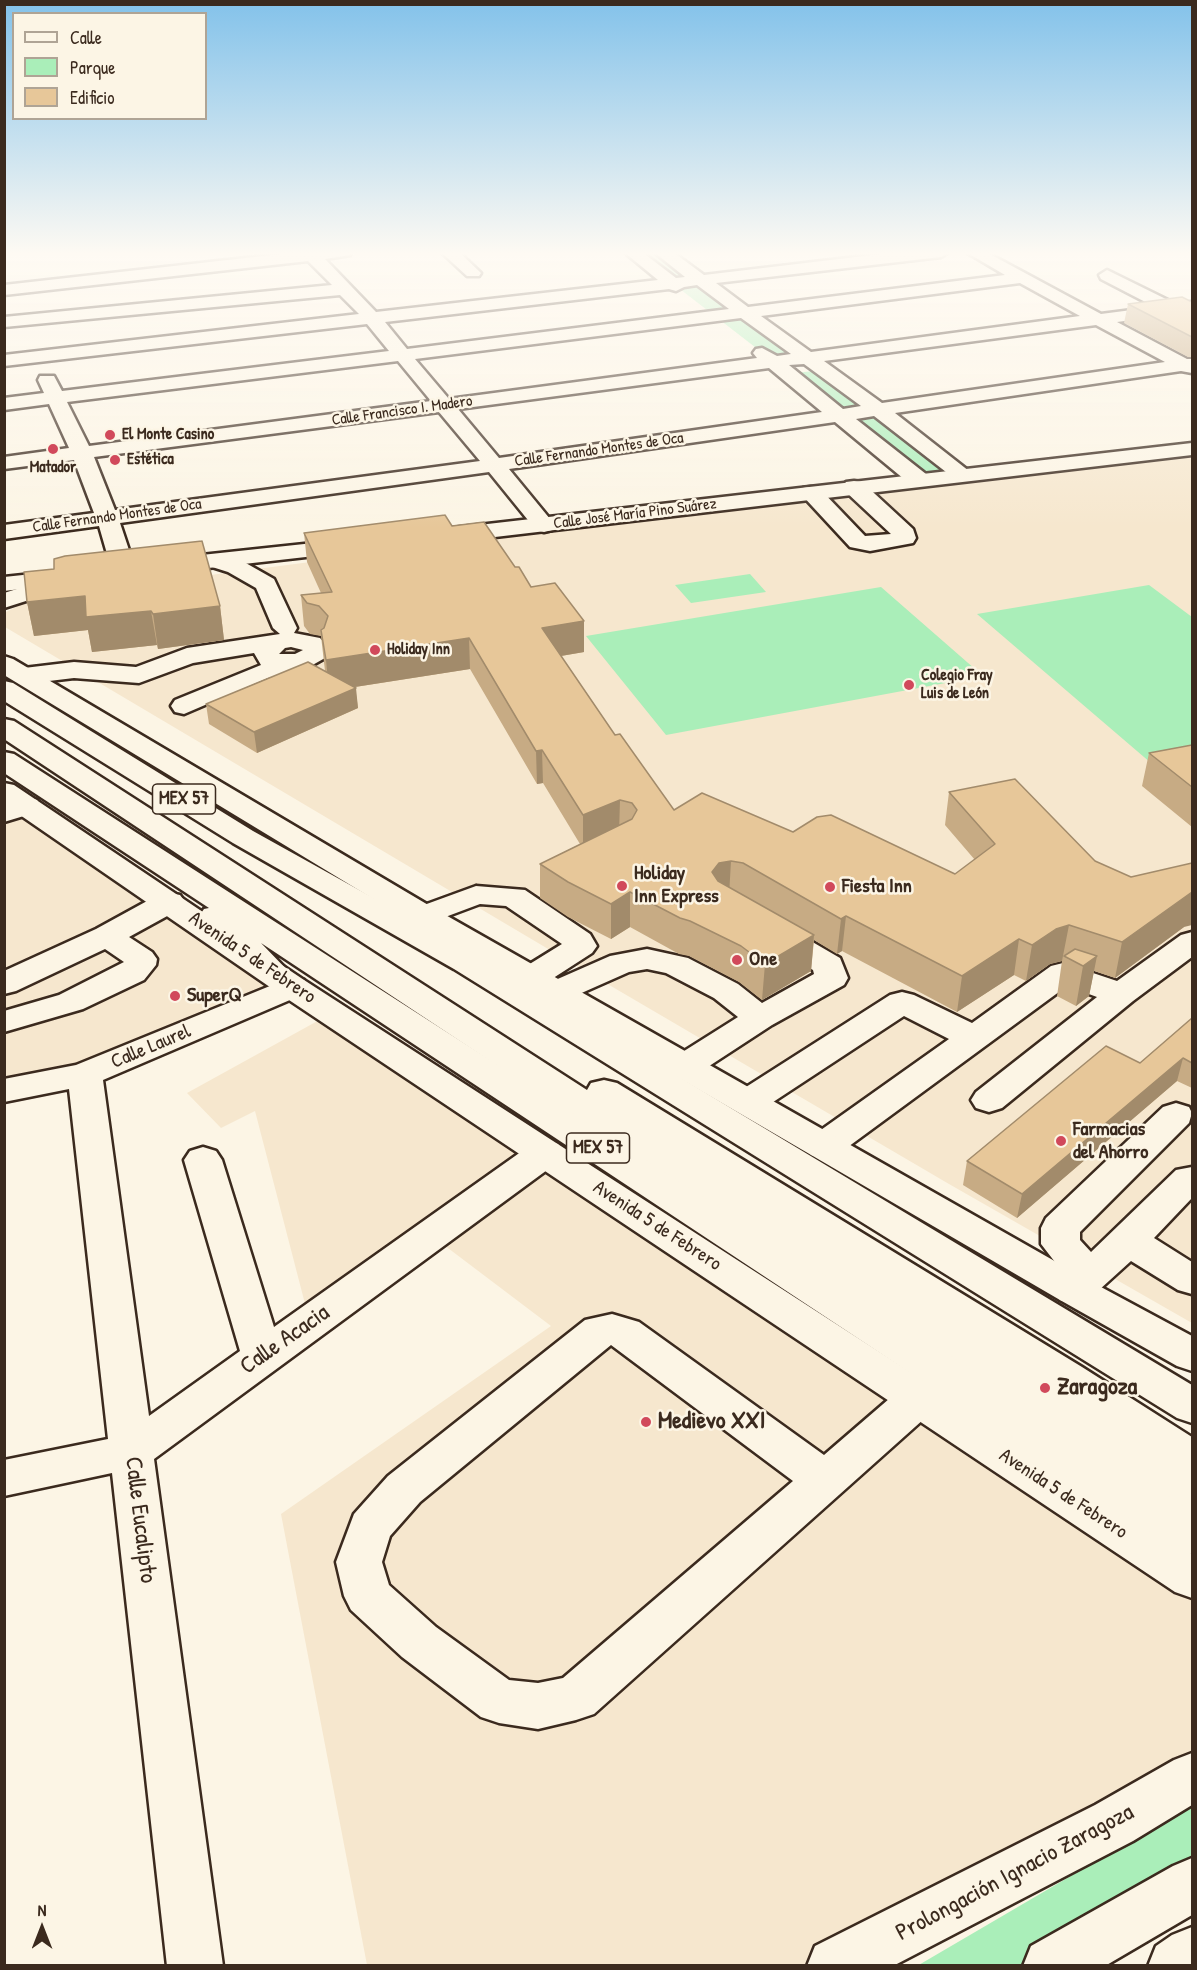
<!DOCTYPE html>
<meta charset="utf-8">
<style>
body{margin:0}
#map{position:relative;width:1197px;height:1970px;overflow:hidden;background:#fcf5e5;font-family:"Patrick Hand",sans-serif}
canvas{display:block}
.frame{position:absolute;inset:0;border:6px solid #3b2a1e;pointer-events:none}
.legend{position:absolute;left:12px;top:12px;width:195px;height:108px;box-sizing:border-box;background:#fcf5e5;border:2px solid #afa495;margin:0;padding:8px 10px;list-style:none;font-size:18px;color:#3b2a1e}
.legend li{display:flex;align-items:center;gap:12px;height:30px}
.legend b{width:30px;border:2px solid #afa495}
.north{position:absolute;left:12px;top:1898px;width:60px;height:60px;-webkit-text-stroke:4px #fcf5e5;paint-order:stroke;rotate:0deg;font-size:16px;font-weight:700;line-height:24px;text-align:center;color:#3b2a1e}
.north::after{content:'';display:block;margin:auto;width:21px;height:27px;background:#3b2a1e;clip-path:polygon(50% 0,100% 100%,50% 72%,0 100%)}
</style>
<div id="map">
<canvas width="1197" height="1970"></canvas>
<div class="frame"></div>
<ul class="legend">
<li><b style="height:8px;background:#fcf5e5"></b>Calle</li>
<li><b style="height:16px;background:#aaeeb9"></b>Parque</li>
<li><b style="height:16px;background:#e7c799"></b>Edificio</li>
</ul>
<div class="north">N</div>
</div>
<script>
const g = document.querySelector('canvas').getContext('2d');
g.lineJoin = 'round';
function fillPath(path, color) { g.fillStyle = color; g.fill(path, 'evenodd'); }
const toPath = rows => new Path2D(rows.map(r => 'M' + r).join(''));
function strokePath(path, color, width, dash) { g.strokeStyle = color; g.lineWidth = width; g.lineCap = dash ? 'butt' : 'round'; g.setLineDash(dash || []); g.stroke(path); }
function drawText(font, color, halo, rows, align = 'center') {
  g.font = font + ' "Patrick Hand",sans-serif'; g.lineWidth = 5; g.setLineDash([]); g.textBaseline = 'middle'; g.strokeStyle = halo; g.fillStyle = color; for (const [text, x, y, turn = 0] of rows) {
    g.save(); g.translate(x, y); g.rotate((+turn || 0) * Math.PI / 180); g.textAlign = isNaN(turn) ? turn : align; if (halo) g.strokeText(text, 0, 0); g.fillText(text, 0, 0); g.restore();
  }
}
fillPath(toPath([
 [1192,457,1192,1323,949,1184,587,972,5,627,4,613,34,598,510,536],
 [4,791,292,987,5,1091],
 [332,1013,1192,1578,1192,1777,1114,1823,835,1965,367,1965,281,1514,551,1326,432,1236,310,1323,255,1111,221,1128,187,1093]
]), '#f6e7ce');
fillPath(toPath([
 [632,252,662,252,805,357,773,361],
 [823,370,960,470,925,474,795,373],
 [750,574,766,592,691,603,675,585],
 [1149,585,1192,617,1192,769,1165,775,977,614],
 [881,587,983,676,666,735,586,636],
 [1192,1805,1192,1910,1102,1965,917,1966]
]), '#aaeeb9');
const minor = toPath([
 [299,252,352,252,350,255,325,259,376,312,658,280,624,252,642,252,676,278,685,277,654,252,673,252,704,275,898,252,949,252,941,257,716,283,748,307,1005,275,966,252,986,252,1101,314,1155,307,1101,279,1099,275,1107,270,1176,304,1192,302,1192,312,1117,322,1187,359,1192,359,1192,373,1181,371,895,413,969,471,973,475,969,479,962,481,955,479,874,416,856,419,926,474,929,479,926,484,918,485,910,484,835,422,509,469,555,525,552,530,544,532,536,530,489,472,120,523,136,571,132,576,124,578,116,576,112,571,99,526,4,539,4,525,94,513,74,460,4,469,4,457,69,448,49,404,4,410,4,398,44,393,38,380,40,376,54,376,62,391,389,351,367,324,4,366,4,355,359,314,340,295,4,327,4,317,332,285,308,261,4,295,4,285,299,252],
 [1020,283,1080,316,811,352,761,316,1020,283],
 [697,285,729,309,407,349,385,322,669,289,676,291,684,287,697,285],
 [741,318,791,354,777,356,762,348,756,349,753,353,757,358,449,399,415,359,741,318],
 [1096,325,1165,362,882,403,824,361,1096,325],
 [398,361,431,401,89,446,67,402,398,361],
 [804,364,861,406,843,409,789,365,804,364],
 [769,368,822,412,499,458,458,409,769,368],
 [439,412,480,461,115,510,94,457,439,412],
 [441,252,459,252,481,273,479,276,467,276,441,252],
 [854,481,862,482,913,529,916,538,913,543,870,551,850,547,800,493,803,488,811,487,819,488,865,536,891,534,846,492,843,487,846,482,854,481],
 [217,554,244,562,274,579,297,628,294,633,320,638,329,648,325,658,309,667,268,678,184,714,175,712,171,706,175,700,261,665,254,653,193,663,139,683,74,678,24,684,15,681,11,676,15,671,24,668,74,662,136,667,187,648,280,634,273,628,256,588,228,572,209,566,205,561,209,556,217,554],
 [291,647,303,650,295,654,279,654,285,648,291,647],
 [70,570,78,572,82,577,78,582,4,591,4,577,70,570],
 [4,719,14,721,587,1090,591,1083,604,1080,617,1083,1082,1367,1192,1437,1192,1515,1176,1510,1032,1420,4,739,4,719],
 [27,797,37,800,41,806,37,812,4,822,4,804,27,797],
 [476,886,525,890,590,934,597,946,592,953,544,984,532,987,520,984,516,977,520,970,562,944,506,906,480,904,424,925,413,923,408,916,413,909,476,886],
 [169,893,180,895,185,902,180,909,129,937,152,952,157,959,156,965,144,980,83,1009,4,1032,4,1011,59,995,124,962,105,949,16,991,4,994,4,971,96,929,158,895,169,893],
 [774,923,785,926,840,958,848,978,844,985,772,1025,697,1074,685,1077,673,1074,668,1066,673,1058,738,1017,714,998,666,973,647,969,629,972,568,999,556,1002,544,999,539,992,544,985,610,956,647,949,688,958,738,984,762,1003,814,974,813,970,763,940,758,933,763,926,774,923],
 [1192,932,1192,957,1133,1001,1002,1108,989,1112,976,1108,971,1100,976,1092,1097,997,1067,986,837,1155,824,1158,811,1155,806,1146,811,1137,949,1039,904,1016,761,1110,748,1114,735,1110,730,1102,735,1094,890,995,902,992,914,995,972,1023,1051,966,1063,963,1117,981,1181,935,1192,932],
 [292,977,304,980,309,987,304,994,103,1080,149,1416,240,1351,184,1160,190,1151,203,1147,216,1151,222,1160,274,1327,532,1144,545,1141,558,1144,563,1153,558,1162,154,1459,223,1966,167,1966,112,1473,4,1496,4,1460,108,1439,69,1089,4,1102,4,1079,76,1065,292,977],
 [1176,1103,1189,1107,1192,1113,1189,1123,1080,1232,1080,1240,1091,1252,1176,1170,1192,1167,1192,1198,1154,1238,1192,1262,1192,1294,1178,1290,1131,1261,1088,1300,1074,1305,1060,1300,1054,1290,1065,1275,1041,1244,1041,1228,1046,1218,1163,1107,1176,1103],
 [612,1314,639,1322,824,1455,904,1386,919,1381,934,1386,940,1398,934,1410,594,1714,576,1720,538,1729,499,1723,481,1717,402,1657,351,1610,344,1596,336,1562,354,1514,388,1476,585,1320,612,1314],
 [611,1345,793,1481,563,1678,538,1683,509,1680,436,1627,389,1585,382,1562,390,1536,420,1502,611,1345]
]);
const major = toPath([
 [1192,443,1192,455,444,543,436,541,433,536,436,531,444,529,1192,443],
 [351,539,359,541,362,546,359,551,164,573,156,571,152,566,156,561,164,559,351,539],
 [68,573,76,575,80,580,76,585,4,608,4,593,68,573],
 [4,656,13,659,435,909,1088,1280,1192,1336,1192,1371,1177,1366,1060,1300,413,923,4,675,4,656],
 [4,783,14,785,304,980,1192,1554,1192,1598,1175,1592,280,994,4,804,4,783],
 [1192,1753,1192,1805,1133,1841,893,1966,807,1966,815,1946,1095,1805,1174,1760,1192,1753],
 [1192,1858,1192,1915,1105,1966,1023,1966,1031,1946,1173,1866,1192,1858],
 [1192,1927,1192,1966,1148,1966,1156,1946,1172,1935,1192,1927]
]);
const highway = toPath([
 [4,681,13,683,253,831,476,955,1192,1385,1192,1423,1177,1418,454,969,233,843,4,701,4,681],
 [4,752,14,754,1192,1511,1192,1554,1176,1549,261,943,291,974,287,981,275,984,263,981,204,923,199,916,204,909,209,908,4,773,4,752]
]);
strokePath(minor, '#3b2a1e', 5);
strokePath(major, '#3b2a1e', 5);
strokePath(highway, '#3b2a1e', 5);
fillPath(minor, '#fcf5e5');
fillPath(major, '#fcf5e5');
fillPath(highway, '#fcf5e5');
fillPath(toPath([
 [1192,302,1192,357,1188,357,1124,323,1128,304],
 [452,526,515,567,531,587,584,621,584,652,561,656,615,735,674,810,793,832,955,874,975,860,945,825,949,792,1095,861,1184,927,1115,978,1094,971,1089,996,1076,1006,1057,996,1062,961,1050,964,1026,981,1014,975,957,1012,842,951,837,954,814,940,811,971,762,1000,739,982,689,956,679,954,630,927,611,939,568,917,540,898,540,864,580,844,543,783,537,784,470,669,355,687,358,708,257,753,209,724,206,704,325,671,321,636,310,634,304,626,301,595,321,593,307,562,304,533],
 [27,602,220,606,224,640,158,649,157,645,92,652,88,630,34,636],
 [1192,745,1192,827,1142,786,1149,753],
 [1192,1018,1192,1088,1177,1081,1017,1218,963,1185,967,1161,1140,1063]
]), '#c7ab84');
fillPath(toPath([
 [85,596,151,611,157,645,92,652,88,630,34,636,27,602],
 [220,606,224,640,158,649,153,614],
 [584,621,584,652,543,659,542,628],
 [469,638,470,669,329,691,326,660],
 [356,688,358,708,257,753,254,732],
 [542,750,543,783,537,784,536,751],
 [620,800,619,834,583,849,583,815],
 [731,861,729,896,712,872,719,863],
 [630,892,630,927,611,939,611,904],
 [1192,892,1192,925,1184,927,1115,978,1122,942],
 [846,916,842,951,837,954,841,919],
 [1069,925,1062,961,1050,964,1026,981,1032,945,1056,929],
 [814,935,811,971,762,1000,765,964],
 [1019,939,1014,975,957,1012,962,976],
 [1097,956,1089,996,1076,1006,1083,966],
 [1183,1058,1177,1081,1017,1218,1022,1194]
]), '#a28b6b');
const building = toPath([
 [1182,297,1192,302,1192,337,1128,304,1182,297],
 [445,515,452,526,484,522,515,567,519,567,531,587,555,583,584,621,542,628,615,735,620,734,674,810,702,793,793,832,817,817,831,815,955,874,995,844,949,792,1015,779,1095,861,1131,877,1192,863,1192,892,1122,942,1069,925,1056,929,1032,945,1019,939,962,976,846,916,841,919,743,863,731,861,719,863,712,872,718,881,814,935,765,964,741,946,690,921,680,918,630,892,611,904,568,882,540,864,632,819,637,810,632,803,620,800,583,815,542,750,536,751,469,638,326,660,321,630,324,628,328,616,319,606,307,603,301,595,332,592,304,533,445,515],
 [202,541,220,606,153,614,151,611,86,617,85,596,27,602,24,572,54,569,54,559,65,556,202,541],
 [308,662,356,688,254,732,206,704,308,662],
 [1192,745,1192,787,1149,753,1192,745],
 [1075,949,1097,956,1083,966,1064,956,1075,949],
 [1192,1018,1192,1063,1183,1058,1022,1194,967,1161,1106,1046,1140,1063,1192,1018]
]);
fillPath(building, '#e7c799');
strokePath(building, '#a28b6b', 1.5);
const sky = g.createLinearGradient(0, 0, 0, 528);
sky.addColorStop(0, '#83c2ea');
sky.addColorStop(0.48, '#fefaf3');
sky.addColorStop(1, '#fefaf300');
g.fillStyle = sky;
g.fillRect(0, 0, 1197, 528);
for (const [x, y, r, color] of [
 [110,435,6,"#d1495b"],
 [53,449,6,"#d1495b"],
 [115,460,6,"#d1495b"],
 [375,650,6,"#d1495b"],
 [909,685,6,"#d1495b"],
 [622,886,6,"#d1495b"],
 [830,887,6,"#d1495b"],
 [737,960,6,"#d1495b"],
 [175,996,6,"#d1495b"],
 [1061,1141,6,"#d1495b"],
 [1045,1388,6,"#d1495b"],
 [646,1422,6,"#d1495b"]
]) { const dot = new Path2D(); dot.arc(x, y, r, 0, 2 * Math.PI); g.fillStyle = color; g.fill(dot); strokePath(dot, '#fcf5e5', 2); }
drawText('16px', '#3b2a1e', '#fcf5e5', [
 ["Calle Francisco I. Madero",402,411,-8],
 ["Calle Fernando Montes de Oca",599,450,-8],
 ["Calle José María Pino Suárez",635,514,-7],
 ["Calle Fernando Montes de Oca",117,516,-8]
]);
drawText('bold 16px', '#3b2a1e', '#fcf5e5', [
 ["El Monte Casino",122,435],
 ["Estética",127,460],
 ["Matador",53,468,"center"],
 ["Holiday Inn",387,650],
 ["Colegio Fray",921,676],
 ["Luis de León",921,694]
], 'left');
for (const [x, y, w] of [
 [184,799,63],
 [598,1148,63]
]) { const box = new Path2D(); box.roundRect(x - w / 2, y - 15, w, 30, 4.5); g.fillStyle = '#fcf5e5'; g.fill(box); strokePath(box, '#3b2a1e', 1.5); }
drawText('bold 18px', '#3b2a1e', null, [
 ["MEX 57",184,799],
 ["MEX 57",598,1148]
]);
drawText('bold 20px', '#3b2a1e', '#fcf5e5', [
 ["Holiday",634,874],
 ["Inn Express",634,897],
 ["Fiesta Inn",842,887],
 ["One",749,960],
 ["SuperQ",187,996],
 ["Farmacias",1073,1130],
 ["del Ahorro",1073,1153]
], 'left');
drawText('20px', '#3b2a1e', '#fcf5e5', [
 ["Avenida 5 de Febrero",252,958,34],
 ["Calle Laurel",151,1047,-23],
 ["Avenida 5 de Febrero",657,1226,33],
 ["Avenida 5 de Febrero",1063,1494,33]
]);
drawText('24px', '#3b2a1e', '#fcf5e5', [
 ["Calle Acacia",285,1340,-35],
 ["Calle Eucalipto",140,1520,83],
 ["Prolongación Ignacio Zaragoza",1015,1873,-28]
]);
drawText('bold 24px', '#3b2a1e', '#fcf5e5', [
 ["Zaragoza",1057,1388],
 ["Medievo XXI",658,1422]
], 'left');
</script>
